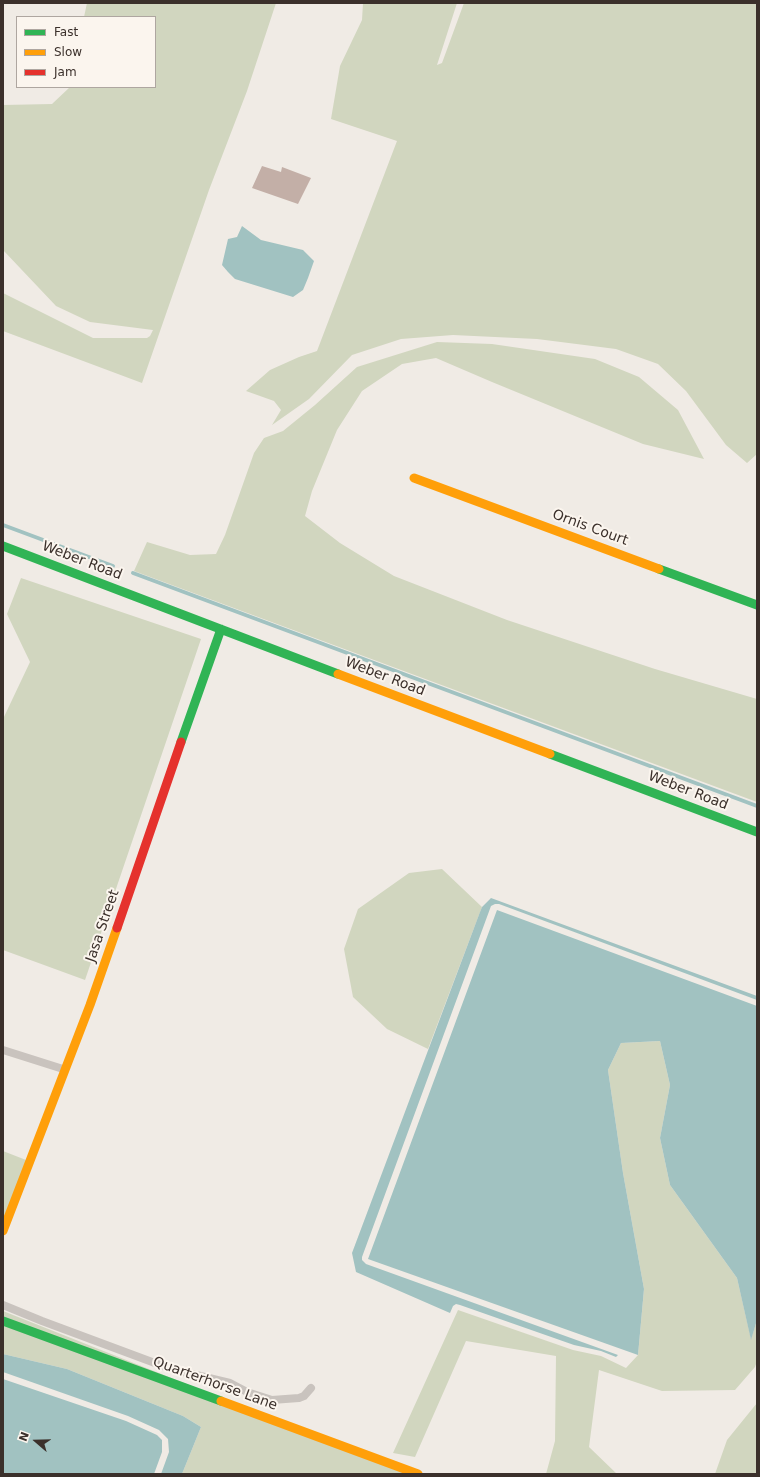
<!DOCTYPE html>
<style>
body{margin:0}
#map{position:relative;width:760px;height:1477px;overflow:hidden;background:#f0ebe5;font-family:"DejaVu Sans",sans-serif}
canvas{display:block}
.frame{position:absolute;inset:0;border:4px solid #3b302b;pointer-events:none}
.legend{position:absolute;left:16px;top:16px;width:140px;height:72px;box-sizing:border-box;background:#fbf5ee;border:1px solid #aea6a0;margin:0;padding:5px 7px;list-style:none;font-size:12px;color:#3b302b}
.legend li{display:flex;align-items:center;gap:8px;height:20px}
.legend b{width:20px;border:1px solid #aea6a0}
.north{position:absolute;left:16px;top:1421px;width:40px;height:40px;-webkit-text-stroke:3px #fbf5ee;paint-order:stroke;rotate:290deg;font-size:11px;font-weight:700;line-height:16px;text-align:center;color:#3b302b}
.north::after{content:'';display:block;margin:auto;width:14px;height:18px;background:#3b302b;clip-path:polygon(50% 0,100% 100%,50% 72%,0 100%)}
</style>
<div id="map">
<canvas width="760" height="1477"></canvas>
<div class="frame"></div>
<ul class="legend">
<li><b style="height:5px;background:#30b455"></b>Fast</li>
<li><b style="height:5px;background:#ff9f0a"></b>Slow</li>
<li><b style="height:5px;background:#e5322d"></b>Jam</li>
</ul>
<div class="north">N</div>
</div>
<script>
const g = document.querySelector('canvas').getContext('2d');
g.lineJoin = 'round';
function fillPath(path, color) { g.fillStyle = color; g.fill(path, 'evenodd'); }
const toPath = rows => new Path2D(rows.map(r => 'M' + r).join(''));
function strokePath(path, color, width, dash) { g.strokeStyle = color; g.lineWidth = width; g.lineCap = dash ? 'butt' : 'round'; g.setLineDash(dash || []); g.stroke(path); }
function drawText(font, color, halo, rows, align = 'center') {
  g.font = font + ' "DejaVu Sans",sans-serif'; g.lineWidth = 4; g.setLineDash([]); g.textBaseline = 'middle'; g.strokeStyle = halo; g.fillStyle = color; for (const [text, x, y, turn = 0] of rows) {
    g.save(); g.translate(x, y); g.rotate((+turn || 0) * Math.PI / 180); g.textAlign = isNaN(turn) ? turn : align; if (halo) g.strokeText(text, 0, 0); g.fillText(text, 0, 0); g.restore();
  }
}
fillPath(toPath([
 [87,3,276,3,247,91,209,190,142,383,3,331,3,293,93,338,147,338,150,336,153,330,90,322,56,306,3,250,3,105,52,104,70,87,155,87,155,17,84,17],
 [363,3,457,3,437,65,442,63,464,3,757,3,757,454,747,463,726,445,686,391,658,364,616,349,537,339,453,335,401,339,352,355,309,399,272,425,281,410,274,401,246,391,270,370,299,357,317,351,397,141,331,119,340,66,362,20],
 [437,342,492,344,595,359,639,377,678,410,704,459,643,444,492,382,436,358,402,364,362,391,337,430,312,491,305,516,340,543,394,576,507,620,655,669,757,699,757,802,134,571,147,542,190,555,216,554,225,535,254,453,264,438,283,431,315,405,357,367],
 [21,578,201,639,85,980,3,950,3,719,30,662,7,614],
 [442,869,482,907,428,1049,387,1029,353,997,344,949,358,909,409,873],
 [660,1041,670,1085,660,1138,670,1185,737,1278,751,1339,757,1320,757,1361,755,1367,735,1390,662,1391,599,1370,589,1447,617,1474,546,1474,555,1441,556,1356,466,1341,415,1457,393,1453,458,1310,573,1350,601,1356,626,1368,638,1355,644,1289,623,1173,608,1070,621,1043],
 [3,1151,26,1160,3,1228],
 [3,1311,413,1474,182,1474,201,1427,183,1416,67,1369,3,1354],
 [757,1403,757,1474,715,1474,727,1440]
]), '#d1d6bf');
fillPath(toPath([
 [242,226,261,240,303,250,314,261,308,278,303,290,293,297,235,279,228,272,222,265,228,239,237,237],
 [491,898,757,996,757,1000,499,904,495,904,491,906,362,1257,362,1260,366,1264,618,1355,616,1357,601,1351,574,1345,460,1305,456,1304,453,1306,450,1313,356,1272,352,1253,480,912,482,907],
 [497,910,757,1006,757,1320,751,1340,737,1278,670,1185,660,1138,670,1085,660,1041,621,1043,608,1070,623,1173,644,1289,638,1355,368,1259],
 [3,1354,67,1369,183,1416,201,1427,182,1474,161,1474,169,1452,168,1439,159,1430,128,1416,3,1372],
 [3,1379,126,1421,157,1435,162,1440,162,1452,154,1474,3,1474]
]), '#a1c2c1');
strokePath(toPath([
 [3,525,113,566],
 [133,573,757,806]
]), '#a1c2c1', 4);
fillPath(toPath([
 [262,166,281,172,282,167,311,178,298,204,252,188]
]), '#c3afa7');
strokePath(toPath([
 [3,1050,63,1069],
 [3,1305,42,1321,171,1369,230,1383,247,1392,272,1400,299,1398,304,1396,311,1388]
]), '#c9c3be', 8);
strokePath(toPath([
 [3,546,338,674],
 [659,569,757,605],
 [181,742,221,629],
 [550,754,757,832],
 [3,1321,221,1401]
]), '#30b455', 9);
strokePath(toPath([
 [414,478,659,569],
 [338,674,550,754],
 [3,1231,90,1005,117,928],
 [221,1401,418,1474]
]), '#ff9f0a', 9);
strokePath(toPath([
 [117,928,181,742]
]), '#e5322d', 9);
drawText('14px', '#3b302b', '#fbf5ee', [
 ["Ornis Court",590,528,20],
 ["Weber Road",82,561,21],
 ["Weber Road",385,677,21],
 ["Weber Road",688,791,21],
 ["Jasa Street",103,926,-71],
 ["Quarterhorse Lane",215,1384,20]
]);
</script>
